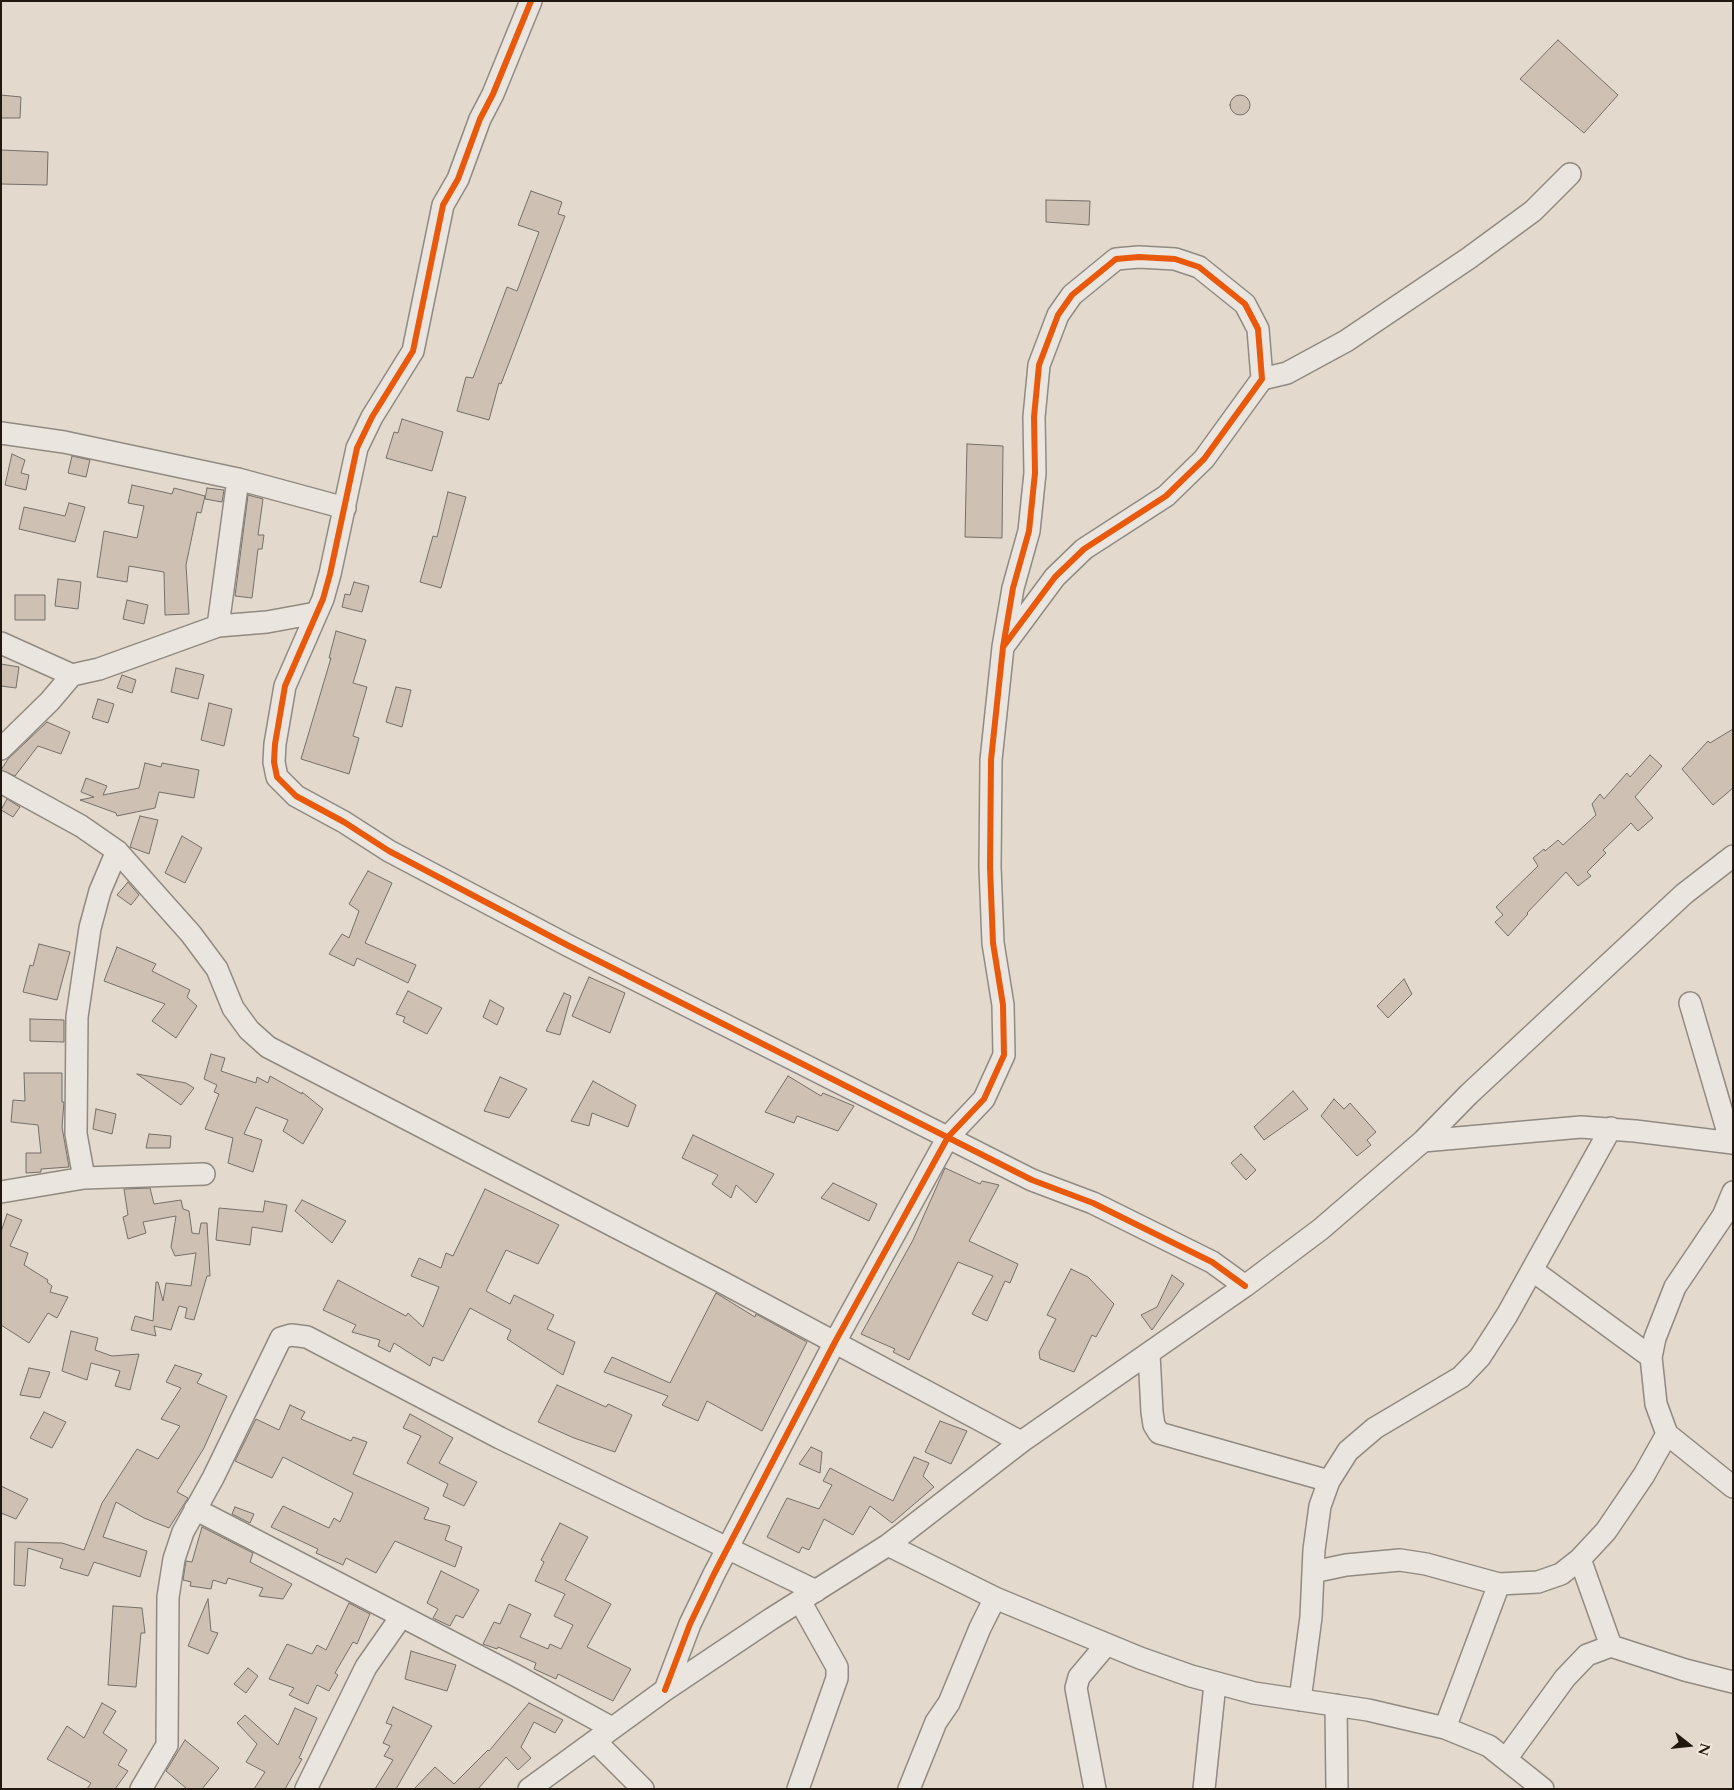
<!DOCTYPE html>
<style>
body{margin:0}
#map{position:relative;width:1734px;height:1790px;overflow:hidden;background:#e3dacd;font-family:Cardo,serif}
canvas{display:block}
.frame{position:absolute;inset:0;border:2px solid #211810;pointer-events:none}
.north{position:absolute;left:1664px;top:1720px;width:50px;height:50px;-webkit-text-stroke:4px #f3e8d9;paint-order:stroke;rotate:106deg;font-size:14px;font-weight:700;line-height:20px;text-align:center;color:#211810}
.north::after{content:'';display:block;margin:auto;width:18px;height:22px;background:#211810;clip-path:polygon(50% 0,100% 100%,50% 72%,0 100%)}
</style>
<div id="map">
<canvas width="1734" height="1790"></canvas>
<div class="frame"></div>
<div class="north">N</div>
</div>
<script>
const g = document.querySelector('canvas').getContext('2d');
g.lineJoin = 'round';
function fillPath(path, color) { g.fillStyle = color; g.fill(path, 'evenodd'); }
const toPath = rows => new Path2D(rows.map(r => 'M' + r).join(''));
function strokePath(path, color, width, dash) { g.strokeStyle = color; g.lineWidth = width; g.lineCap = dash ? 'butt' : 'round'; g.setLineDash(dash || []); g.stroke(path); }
const building = toPath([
 [1558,40,1618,95,1584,133,1520,79,1558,40],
 [1,95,21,97,20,118,1,118,1,95],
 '1230 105a10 10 0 1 1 20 0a10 10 0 1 1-20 0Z',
 [1,150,48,152,47,185,1,184,1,150],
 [531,191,562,202,558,214,565,216,501,384,499,383,489,420,457,411,466,377,473,378,507,287,517,291,539,232,518,225,531,191],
 [1046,200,1090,201,1089,225,1046,222,1046,200],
 [402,419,443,432,432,471,386,458,394,432,398,433,402,419],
 [967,444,1003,446,1002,538,965,537,967,444],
 [12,454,25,460,21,473,29,475,26,490,5,485,12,454],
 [72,456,90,460,86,477,68,473,72,456],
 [132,485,172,494,174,488,205,496,201,513,197,512,186,565,189,614,165,615,164,572,129,566,127,582,97,577,104,531,137,538,144,506,128,503,132,485],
 [207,488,224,490,222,502,205,499,207,488],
 [448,492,466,497,441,588,420,582,433,536,437,537,448,492],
 [248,495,263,499,258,535,264,535,262,549,258,549,252,598,235,596,248,495],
 [69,503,85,507,75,542,19,529,24,507,65,516,69,503],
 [58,579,81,582,78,609,55,606,58,579],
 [354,582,369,586,362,612,342,607,345,594,350,595,354,582],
 [15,595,45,595,45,620,15,620,15,595],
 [127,600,148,605,144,624,123,619,127,600],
 [336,631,366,640,353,683,367,687,353,736,359,738,349,774,301,759,331,658,329,658,336,631],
 [1,664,19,667,16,688,1,686,1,664],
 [176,668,204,675,198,699,171,692,176,668],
 [122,675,136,680,132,693,117,688,122,675],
 [396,687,411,690,402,727,386,722,396,687],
 [98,699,114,704,108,723,92,718,98,699],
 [209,703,232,709,224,746,201,740,209,703],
 [47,722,70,732,61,754,38,746,15,776,1,770,8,759,47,722],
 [1733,729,1733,788,1713,805,1682,769,1708,741,1710,743,1733,729],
 [1650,755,1662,766,1635,797,1653,818,1638,831,1631,823,1603,850,1606,853,1587,872,1591,876,1578,886,1566,872,1527,913,1528,914,1508,936,1495,922,1503,915,1496,907,1538,866,1533,858,1544,849,1545,851,1558,840,1563,845,1596,815,1592,804,1600,794,1604,799,1627,773,1630,777,1650,755],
 [145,763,161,767,162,763,199,770,194,798,159,792,155,808,117,816,116,813,80,800,94,797,81,792,86,778,107,786,103,795,139,788,145,763],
 [7,799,20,807,13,817,1,810,7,799],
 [140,816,158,820,149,854,130,847,140,816],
 [182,836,202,848,185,883,165,873,182,836],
 [368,871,392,883,365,943,416,965,408,983,357,958,354,966,329,954,342,934,349,938,359,911,349,904,368,871],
 [128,882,139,895,131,905,117,895,128,882],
 [39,944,70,952,57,1000,23,992,30,965,33,966,39,944],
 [117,947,156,964,152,971,190,990,187,997,197,1006,176,1038,152,1021,165,1004,104,981,117,947],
 [589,977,625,993,610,1033,572,1016,589,977],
 [1404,979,1412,994,1388,1018,1377,1006,1404,979],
 [408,991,442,1008,427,1034,403,1022,405,1017,396,1014,408,991],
 [564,993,571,996,560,1035,546,1031,564,993],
 [490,1000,504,1008,497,1025,483,1017,490,1000],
 [30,1019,64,1020,64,1042,30,1041,30,1019],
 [211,1054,225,1058,221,1071,256,1083,257,1077,268,1083,270,1076,302,1094,302,1092,323,1109,303,1144,283,1131,288,1120,256,1107,244,1134,262,1140,253,1172,228,1163,233,1138,205,1129,219,1094,214,1092,217,1085,204,1079,211,1054],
 [24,1073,62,1073,62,1102,64,1102,62,1127,69,1167,41,1169,41,1172,26,1173,26,1153,41,1153,38,1125,11,1122,13,1100,25,1101,24,1073],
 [137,1074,186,1083,194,1088,181,1105,137,1074],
 [788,1076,821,1096,823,1093,854,1106,838,1131,797,1116,794,1123,765,1112,788,1076],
 [500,1077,527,1089,509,1118,484,1111,500,1077],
 [593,1081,636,1105,628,1127,592,1113,589,1126,571,1121,593,1081],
 [1293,1091,1308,1109,1264,1140,1254,1127,1293,1091],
 [1334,1099,1344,1109,1350,1103,1376,1132,1367,1140,1371,1145,1357,1156,1321,1116,1334,1099],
 [96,1109,116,1114,112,1134,93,1129,96,1109],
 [149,1134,171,1136,170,1148,146,1148,149,1134],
 [693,1135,774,1174,756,1203,736,1185,731,1198,712,1184,718,1175,682,1158,693,1135],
 [1241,1154,1256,1170,1246,1180,1231,1163,1241,1154],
 [945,1168,980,1184,982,1181,999,1185,969,1241,1018,1264,1010,1283,1005,1281,987,1321,972,1314,993,1276,958,1262,909,1360,893,1352,895,1349,861,1334,913,1240,945,1168],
 [833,1183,877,1204,869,1221,821,1198,833,1183],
 [150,1188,154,1204,181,1200,183,1209,189,1211,192,1233,199,1234,201,1223,207,1223,210,1276,207,1276,194,1320,185,1318,187,1308,179,1306,171,1330,154,1326,156,1336,131,1330,135,1316,153,1321,156,1282,158,1282,163,1301,166,1283,191,1286,196,1253,175,1256,171,1247,176,1216,143,1222,146,1233,128,1239,123,1217,128,1215,124,1189,150,1188],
 [485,1189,559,1225,538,1264,506,1250,486,1291,510,1304,514,1295,554,1315,547,1329,575,1342,563,1375,507,1339,511,1330,470,1308,443,1361,433,1357,430,1366,394,1343,390,1352,378,1346,380,1340,352,1332,356,1325,323,1310,338,1280,406,1316,408,1313,423,1327,439,1287,411,1276,419,1258,441,1268,446,1253,453,1256,485,1189],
 [302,1200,346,1221,332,1243,295,1211,302,1200],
 [265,1201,287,1205,282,1232,252,1227,250,1245,216,1240,219,1208,263,1212,265,1201],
 [7,1214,22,1220,10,1246,28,1253,24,1265,48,1280,47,1282,52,1286,50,1292,68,1297,57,1318,48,1313,29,1343,1,1325,1,1232,7,1214],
 [1071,1269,1088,1277,1114,1304,1096,1337,1092,1335,1074,1372,1040,1359,1039,1352,1056,1319,1047,1315,1071,1269],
 [1172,1275,1184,1284,1152,1330,1141,1315,1157,1307,1172,1275],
 [716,1293,755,1317,756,1314,807,1342,762,1431,707,1401,698,1421,662,1405,668,1396,604,1372,612,1357,670,1383,716,1293],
 [71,1331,98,1338,95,1350,112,1356,139,1354,130,1390,115,1386,120,1371,91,1363,87,1380,62,1371,71,1331],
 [175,1365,202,1374,197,1383,227,1396,204,1448,177,1492,188,1498,169,1528,144,1518,116,1502,103,1537,147,1551,140,1577,94,1562,88,1576,60,1568,63,1559,28,1548,25,1586,14,1585,15,1542,62,1543,84,1550,102,1503,137,1449,158,1459,180,1426,161,1419,181,1388,166,1382,175,1365],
 [29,1368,50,1372,40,1398,20,1395,29,1368],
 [557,1385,606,1407,608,1404,632,1415,615,1452,574,1438,538,1422,557,1385],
 [290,1405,305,1412,301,1419,351,1441,353,1437,367,1442,353,1474,429,1508,424,1519,450,1526,445,1540,462,1547,455,1567,395,1541,376,1573,346,1558,343,1565,316,1553,318,1549,271,1527,283,1506,329,1528,334,1518,340,1522,353,1493,283,1457,272,1478,235,1461,256,1419,279,1430,290,1405],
 [44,1412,66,1422,52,1448,30,1438,44,1412],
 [410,1414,453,1438,439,1463,477,1482,464,1506,443,1496,448,1484,407,1463,421,1436,403,1428,410,1414],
 [940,1421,967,1431,951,1464,925,1452,940,1421],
 [811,1447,822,1452,820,1473,799,1464,811,1447],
 [914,1457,929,1463,923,1476,934,1487,892,1523,870,1506,853,1535,824,1519,809,1550,802,1547,799,1553,767,1537,787,1498,819,1509,832,1485,823,1481,830,1468,893,1501,914,1457],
 [1,1486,28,1499,16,1519,1,1513,1,1486],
 [235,1507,254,1514,250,1523,232,1514,235,1507],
 [560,1523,588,1537,565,1580,611,1604,587,1647,631,1669,613,1701,558,1674,556,1679,534,1669,536,1663,498,1647,497,1649,483,1644,494,1622,500,1624,509,1604,531,1614,520,1637,548,1649,550,1644,561,1649,573,1625,554,1616,565,1594,535,1581,544,1562,541,1560,560,1523],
 [202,1527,253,1553,250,1562,292,1584,283,1599,259,1596,263,1588,228,1578,226,1584,213,1580,211,1589,190,1586,191,1582,183,1580,186,1561,192,1562,202,1527],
 [441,1571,479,1590,463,1618,456,1615,450,1626,433,1618,438,1609,427,1603,441,1571],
 [208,1599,211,1631,218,1633,208,1654,188,1646,208,1599],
 [349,1603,370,1614,357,1644,353,1642,335,1673,338,1675,329,1691,317,1685,308,1704,289,1695,294,1688,269,1679,287,1644,312,1654,317,1645,326,1650,349,1603],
 [113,1606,142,1608,145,1633,141,1633,136,1687,108,1685,113,1606],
 [411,1651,456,1665,447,1691,405,1679,411,1651],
 [248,1668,258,1676,246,1693,234,1684,248,1668],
 [102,1703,116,1711,103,1733,127,1750,118,1765,128,1771,115,1789,87,1789,91,1783,47,1759,67,1726,84,1738,102,1703],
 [529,1703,563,1720,555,1733,534,1722,521,1747,531,1758,518,1770,506,1757,478,1789,414,1789,435,1767,454,1784,488,1750,489,1751,529,1703],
 [393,1707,432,1726,396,1789,375,1789,393,1760,384,1756,390,1746,383,1743,392,1725,386,1723,393,1707],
 [295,1708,317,1718,299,1758,302,1759,285,1789,254,1789,265,1772,246,1762,257,1744,237,1723,245,1715,278,1745,295,1708],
 [185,1740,219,1768,202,1789,187,1789,166,1771,185,1740]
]);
fillPath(building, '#cfc0b4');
strokePath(building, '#756f68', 1);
const minor = toPath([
 [531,1,493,94,480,119,458,179,443,205,413,351,372,417,357,448,330,574,323,599,285,686,275,744,274,762,277,777,296,796,344,822,389,851,567,945,1032,1180,1093,1203,1212,1262,1245,1286],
 [1262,379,1287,373,1346,341,1469,258,1533,211,1570,174],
 [1,433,64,442,238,479,345,508],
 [218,626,238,479],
 [1,643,72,675],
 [1,749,50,701,72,675,99,669,218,626,267,622,316,613],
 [1,782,81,826,117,851,191,934,217,969,233,1008,249,1030,268,1047,720,1281,1021,1442],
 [1690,1003,1731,1143],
 [1423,1141,1581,1127,1635,1131,1733,1143],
 [84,1178,76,1134,77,1017,90,928,100,891,117,851],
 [1,1192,84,1178,204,1174],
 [1733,1192,1723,1216,1675,1287,1655,1338,1651,1357,1656,1404,1667,1434,1733,1487],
 [1532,1270,1651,1357],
 [1149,1354,1152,1412,1154,1425,1159,1433,1329,1481],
 [195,1509,515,1675,612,1728],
 [888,1545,995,1598,1140,1658,1191,1676,1254,1693,1368,1710,1445,1728,1489,1746,1543,1789],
 [1580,1559,1611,1646],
 [1313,1572,1346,1565,1400,1560,1426,1564,1499,1584,1538,1582,1561,1574,1580,1559,1606,1531,1644,1475,1667,1434],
 [665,1690,690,1624,714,1574,835,1342,948,1137,984,1099,1004,1055,1003,1005,993,943,990,867,991,760,1003,647,1013,588,1029,531,1035,473,1034,417,1039,365,1058,315,1072,295,1116,259,1139,257,1175,259,1199,267,1245,304,1258,329,1262,379,1204,459,1166,496,1084,549,1055,577,1003,647],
 [1300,1700,1311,1617,1314,1550,1320,1506,1329,1481,1348,1451,1375,1428,1461,1377,1480,1357,1507,1315,1611,1128],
 [1336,1705,1337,1789],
 [1445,1728,1499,1584],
 [595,1741,643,1789],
 [1506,1759,1565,1678,1587,1655,1611,1646,1685,1670,1733,1682],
 [141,1789,167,1745,168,1597,174,1559,183,1532,213,1478,281,1338,291,1335,307,1337,500,1438,816,1591],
 [306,1789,366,1667,401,1617],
 [529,1789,665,1690,771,1619,888,1545,1021,1442,1245,1286,1321,1229,1423,1141,1469,1094,1684,894,1733,856],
 [798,1789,837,1678,837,1667,800,1601],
 [909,1789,936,1722,949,1703,980,1628,995,1598],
 [1095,1789,1076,1688,1079,1677,1106,1645],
 [1204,1789,1215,1684]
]);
strokePath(minor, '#908a82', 24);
strokePath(minor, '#eae5de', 21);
strokePath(toPath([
 [531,1,493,94,480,119,458,179,443,205,413,351,372,417,357,448,330,574,323,599,285,686,275,744,274,762,277,777,296,796,344,822,389,851,567,945,1032,1180,1093,1203,1212,1262,1245,1286],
 [665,1690,690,1624,714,1574,835,1342,948,1137,984,1099,1004,1055,1003,1005,993,943,990,867,991,760,1003,647,1013,588,1029,531,1035,473,1034,417,1039,365,1058,315,1072,295,1116,259,1139,257,1175,259,1199,267,1245,304,1258,329,1262,379,1204,459,1166,496,1084,549,1055,577,1003,647]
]), '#e8590c', 6);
</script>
